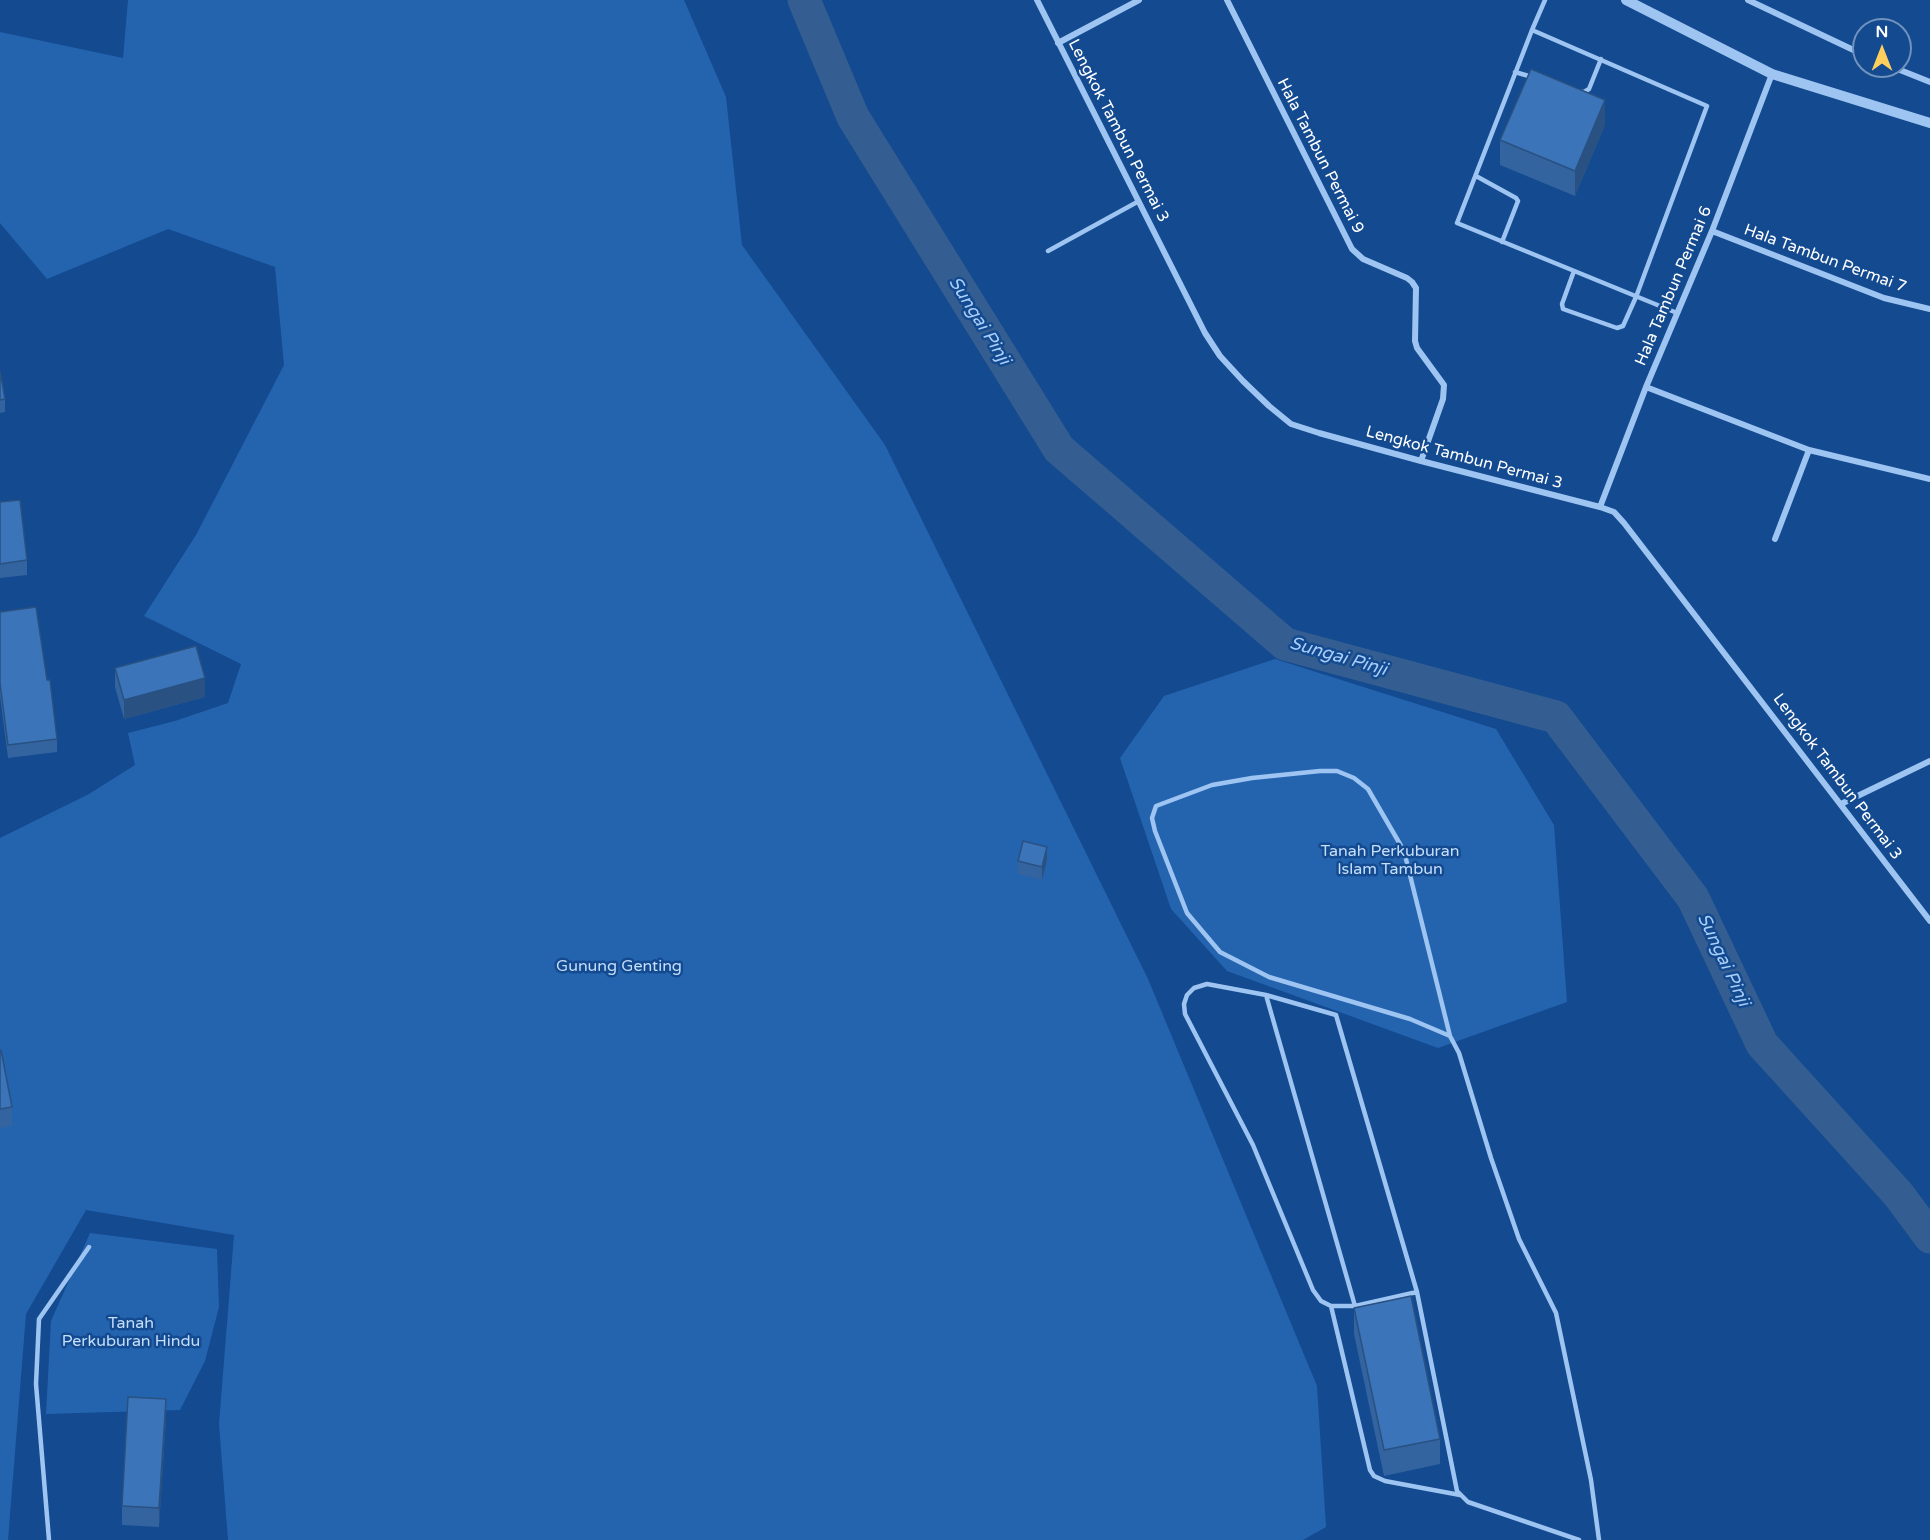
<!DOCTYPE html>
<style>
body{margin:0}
#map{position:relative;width:1930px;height:1540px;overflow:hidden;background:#134a90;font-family:"Varela Round",sans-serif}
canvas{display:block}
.north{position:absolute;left:1852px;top:18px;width:60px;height:60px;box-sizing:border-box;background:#134a90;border:2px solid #7192bc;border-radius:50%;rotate:0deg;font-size:16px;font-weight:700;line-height:24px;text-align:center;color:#fff}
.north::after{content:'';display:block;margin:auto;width:21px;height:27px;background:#ffcf5e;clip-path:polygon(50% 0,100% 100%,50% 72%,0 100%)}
</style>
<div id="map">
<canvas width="1930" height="1540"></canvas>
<div class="north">N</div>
</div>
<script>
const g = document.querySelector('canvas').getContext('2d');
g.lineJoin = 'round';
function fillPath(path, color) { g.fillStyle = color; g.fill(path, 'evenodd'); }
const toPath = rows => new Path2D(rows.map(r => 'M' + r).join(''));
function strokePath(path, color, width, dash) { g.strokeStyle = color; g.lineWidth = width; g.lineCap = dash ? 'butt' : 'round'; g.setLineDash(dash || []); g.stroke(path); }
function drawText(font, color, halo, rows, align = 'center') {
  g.font = font + ' "Varela Round",sans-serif'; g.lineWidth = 5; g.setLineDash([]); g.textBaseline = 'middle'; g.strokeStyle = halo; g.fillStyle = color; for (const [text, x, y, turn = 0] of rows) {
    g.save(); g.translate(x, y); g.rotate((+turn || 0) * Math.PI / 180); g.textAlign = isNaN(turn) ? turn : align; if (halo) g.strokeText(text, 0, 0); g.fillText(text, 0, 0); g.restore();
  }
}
fillPath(toPath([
 [128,0,684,0,726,97,742,245,885,445,1148,979,1317,1386,1326,1527,1303,1540,228,1540,219,1424,234,1235,86,1210,26,1314,8,1540,0,1540,0,838,89,794,135,765,128,733,175,721,228,703,241,664,144,616,196,535,284,365,275,267,168,229,47,279,0,223,0,32,123,58],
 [1275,659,1496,729,1554,825,1567,1002,1438,1048,1227,971,1171,909,1120,758,1164,696],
 [90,1233,217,1249,219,1307,205,1361,180,1410,46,1414,51,1321]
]), '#2464af');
strokePath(toPath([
 [804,0,853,117,1059,449,1285,644,1556,717,1693,898,1762,1044,1898,1194,1930,1237]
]), '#345e91', 33);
strokePath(toPath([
 [1545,0,1532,30,1707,106,1636,297,1623,326,1617,328,1563,309,1562,304,1574,271],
 [1532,30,1457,223,1677,313],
 [1515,72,1532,77],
 [1580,92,1584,92,1589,89,1601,59],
 [1476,176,1516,198,1518,201,1502,242],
 [1048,251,1139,201],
 [1266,995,1355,1306],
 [1450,1036,1404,851,1368,789,1354,778,1337,771,1320,771,1252,778,1212,785,1156,806,1152,818,1155,831,1187,913,1220,952,1269,977,1410,1019,1450,1036,1459,1053,1491,1158,1519,1239,1556,1313,1591,1480,1599,1540],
 [1417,1292,1355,1306,1331,1306,1321,1301,1313,1290,1253,1145,1185,1014,1184,1004,1187,995,1194,988,1207,984,1266,995,1336,1015,1417,1292,1457,1491,1468,1502,1579,1540],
 [1331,1306,1370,1470,1374,1476,1385,1481,1460,1495],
 [49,1540,36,1384,39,1319,89,1247]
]), '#9ec4f2', 4.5);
strokePath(toPath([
 [1037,0,1205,333,1220,356,1243,381,1269,406,1291,424,1319,433,1421,461,1600,507,1614,512,1624,523,1930,921],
 [1227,0,1352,249,1363,259,1407,278,1412,282,1416,288,1415,341,1417,348,1444,385,1443,399,1421,461],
 [1748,0,1864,55],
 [1058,43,1139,0],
 [1890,66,1930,82],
 [1712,231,1884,298,1930,309],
 [1646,387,1809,450,1930,479],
 [1600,507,1646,387,1712,231,1772,74],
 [1775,539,1809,450],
 [1841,804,1930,761]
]), '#9ec4f2', 6);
strokePath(toPath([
 [1626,0,1772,74,1930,123]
]), '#9ec4f2', 10);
fillPath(toPath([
 [1605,125,1575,196,1500,165,1500,140],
 [0,371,5,399,5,412,0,413],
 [0,502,27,560,27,575,0,578],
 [0,612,47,680,57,739,57,752,8,758,0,696],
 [115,668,205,697,124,719,115,687],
 [1047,860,1042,880,1018,874,1018,861],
 [0,1050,12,1107,12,1126,0,1128],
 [1354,1308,1440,1439,1440,1464,1384,1476,1354,1334],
 [166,1418,159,1527,122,1525,122,1506]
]), '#33649f');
fillPath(toPath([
 [1605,100,1605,125,1575,196,1575,171],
 [205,678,205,697,124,719,124,700],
 [1047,847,1047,860,1042,880,1042,867],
 [166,1399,166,1418,159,1527,159,1508]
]), '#295182');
const building = toPath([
 [1531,69,1605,100,1575,171,1500,140,1531,69],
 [0,371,5,399,0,400,0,371],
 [20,500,27,560,0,564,0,502,20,500],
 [36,607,47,680,50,680,57,739,8,745,0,683,0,612,36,607],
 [196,646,205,678,124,700,115,668,196,646],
 [1023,841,1047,847,1042,867,1018,861,1023,841],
 [0,1050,1,1050,12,1107,0,1109,0,1050],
 [1411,1296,1440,1439,1384,1450,1354,1308,1411,1296],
 [128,1397,166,1399,159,1508,122,1506,128,1397]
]);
fillPath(building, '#3b74b9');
strokePath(building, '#295182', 1.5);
drawText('16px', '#fff', '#134a90', [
 ["Lengkok Tambun Permai 3",1118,131,63],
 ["Hala Tambun Permai 9",1320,156,63],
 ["Hala Tambun Permai 7",1825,259,20],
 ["Hala Tambun Permai 6",1674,286,-67],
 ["Lengkok Tambun Permai 3",1464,458,15],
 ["Lengkok Tambun Permai 3",1837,777,53]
]);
drawText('16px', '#c5dffc', '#134a90', [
 ["Tanah Perkuburan",1390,852],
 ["Islam Tambun",1390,870],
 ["Gunung Genting",619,967],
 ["Tanah",131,1324],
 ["Perkuburan Hindu",131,1342]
]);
drawText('italic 18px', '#a9cef9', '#134a90', [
 ["Sungai Pinji",979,321,58],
 ["Sungai Pinji",1338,657,16],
 ["Sungai Pinji",1723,960,65]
]);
</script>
